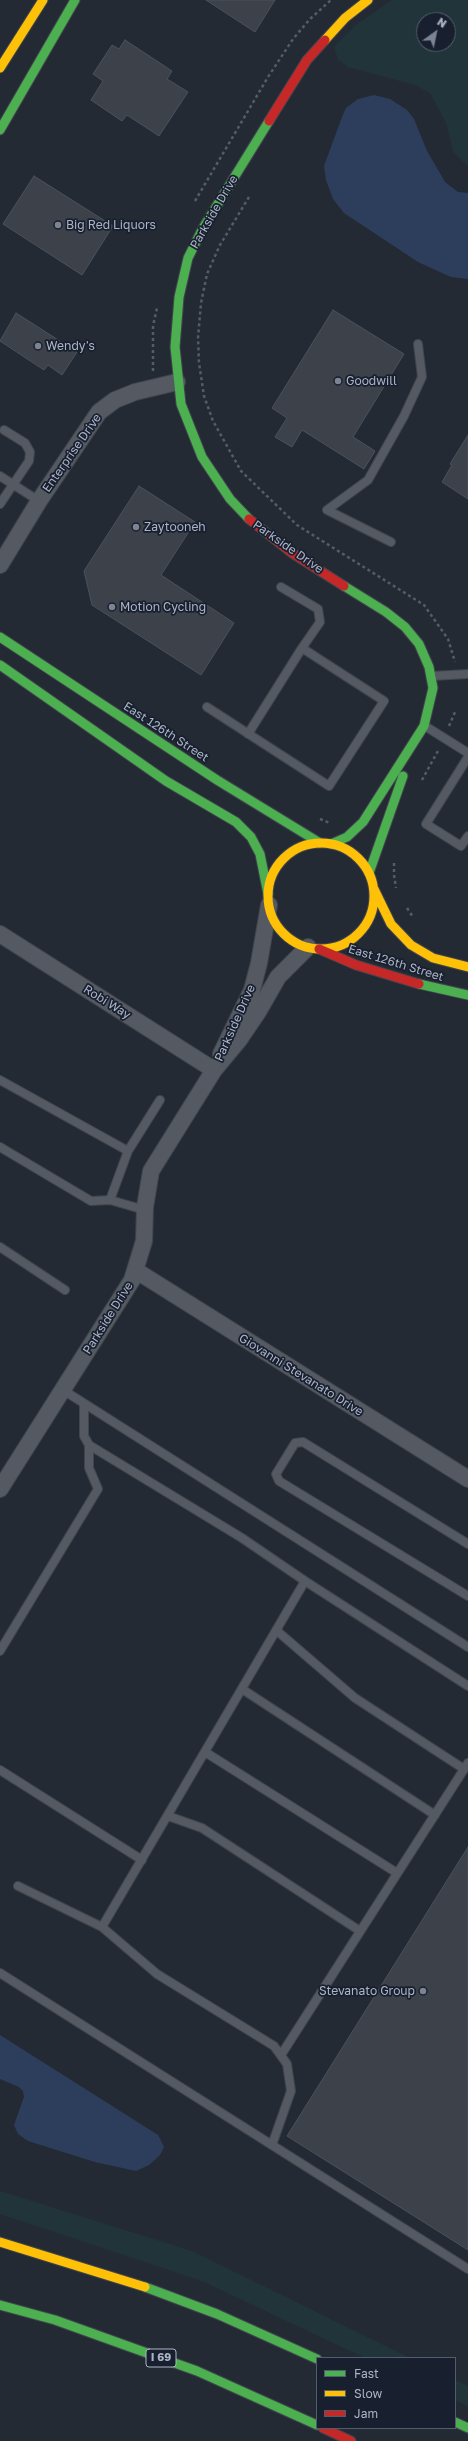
<!DOCTYPE html>
<style>
body{margin:0}
#map{position:relative;width:468px;height:2441px;overflow:hidden;background:#242a34;font-family:"Golos Text",sans-serif}
canvas{display:block}
.legend{position:absolute;left:316px;top:2357px;width:140px;height:72px;box-sizing:border-box;background:#18202f;border:1px solid #535c6c;margin:0;padding:5px 7px;list-style:none;font-size:12px;color:#acb5c7}
.legend li{display:flex;align-items:center;gap:8px;height:20px}
.legend b{width:20px;border:1px solid #535c6c}
.north{position:absolute;left:416px;top:12px;width:40px;height:40px;box-sizing:border-box;background:#18202f;border:1px solid #535c6c;border-radius:50%;rotate:33deg;font-size:11px;font-weight:700;line-height:16px;text-align:center;color:#acb5c7}
.north::after{content:'';display:block;margin:auto;width:14px;height:18px;background:#7c8494;clip-path:polygon(50% 0,100% 100%,50% 72%,0 100%)}
</style>
<div id="map">
<canvas width="468" height="2441"></canvas>
<ul class="legend">
<li><b style="height:5px;background:#4caf50"></b>Fast</li>
<li><b style="height:5px;background:#ffc107"></b>Slow</li>
<li><b style="height:5px;background:#c62828"></b>Jam</li>
</ul>
<div class="north">N</div>
</div>
<script>
const g = document.querySelector('canvas').getContext('2d');
g.lineJoin = 'round';
function fillPath(path, color) { g.fillStyle = color; g.fill(path, 'evenodd'); }
const toPath = rows => new Path2D(rows.map(r => 'M' + r).join(''));
function strokePath(path, color, width, dash) { g.strokeStyle = color; g.lineWidth = width; g.lineCap = dash ? 'butt' : 'round'; g.setLineDash(dash || []); g.stroke(path); }
function drawText(font, color, halo, rows, align = 'center') {
  g.font = font + ' "Golos Text",sans-serif'; g.lineWidth = 3.5; g.setLineDash([]); g.textBaseline = 'middle'; g.strokeStyle = halo; g.fillStyle = color; for (const [text, x, y, turn = 0] of rows) {
    g.save(); g.translate(x, y); g.rotate((+turn || 0) * Math.PI / 180); g.textAlign = isNaN(turn) ? turn : align; if (halo) g.strokeText(text, 0, 0); g.fillText(text, 0, 0); g.restore();
  }
}
fillPath(toPath([
 [392,0,468,0,468,166,453,152,447,125,430,93,415,85,348,67,338,59,334,47,357,24],
 [424,20,448,20,448,44,424,44],
 [0,2191,192,2251,410,2358,365,2358,202,2281,0,2214],
 [455,2380,468,2386,468,2406,455,2400]
]), '#21343a');
fillPath(toPath([
 [374,95,390,99,407,110,414,119,427,151,445,182,458,192,468,193,468,279,451,277,418,262,344,213,333,199,326,180,324,166,342,117,346,108,358,99],
 [0,2035,158,2135,164,2147,160,2155,149,2165,136,2171,95,2162,28,2141,18,2134,14,2125,24,2097,23,2091,19,2087,0,2079]
]), '#2d3e5d');
const building = toPath([
 [206,0,275,0,255,32,206,0],
 [125,40,172,71,167,79,188,92,159,136,127,115,122,121,91,100,103,81,93,74,112,45,119,49,125,40],
 [34,176,113,226,82,275,3,224,34,176],
 [333,310,404,354,353,437,375,451,364,469,302,430,292,447,275,437,287,418,272,408,333,310],
 [16,313,77,352,62,375,48,365,44,370,0,341,16,313],
 [468,435,468,499,442,482,452,465,450,464,468,435],
 [139,486,195,522,161,575,234,623,201,675,92,605,84,571,139,486],
 [468,1847,468,2250,287,2136,468,1847]
]);
fillPath(building, '#3c414a');
strokePath(building, '#4b525c', 1);
const lane = toPath([
 [0,476,39,501],
 [0,504,29,461,30,452,25,443,4,430],
 [391,542,327,510,368,480,404,416,422,377,418,344],
 [432,676,468,674],
 [207,707,329,786,384,701,302,648,320,622,318,609,281,587],
 [425,726,468,753],
 [248,734,302,648],
 [468,757,426,824,461,846,468,836],
 [0,1080,128,1151],
 [0,1147,91,1201,110,1200],
 [145,1210,110,1200,128,1151,160,1100],
 [0,1247,65,1290],
 [63,1390,468,1647],
 [84,1404,84,1436,89,1445,242,1538,305,1581,468,1686],
 [468,1544,303,1442,295,1443,276,1474,279,1481,468,1596],
 [276,1630,355,1698,464,1769],
 [0,1651,98,1489,89,1468,89,1445],
 [242,1689,435,1815],
 [205,1752,397,1873],
 [0,1770,142,1860],
 [168,1816,202,1828,360,1931],
 [18,1886,102,1927,157,1974,274,2046,287,2064,291,2091,272,2145],
 [102,1927,305,1581],
 [0,1973,468,2269],
 [281,2055,468,1763]
]);
const street = toPath([
 [0,565,39,501,99,412,115,400,135,392,177,382],
 [0,934,214,1070],
 [221,1054,252,990,259,963,269,905],
 [135,1270,468,1479],
 [0,1489,132,1280,144,1241,145,1207,151,1171,214,1070,239,1040,258,1012,278,977,308,947]
]);
const fast = toPath([
 [0,130,75,0],
 [249,519,230,499,202,457,181,404,175,347,179,297,188,258,203,228,269,121],
 [0,637,217,780,320,843],
 [0,665,166,781,236,822,251,837,260,854,268,894],
 [331,844,347,837,363,822,424,726,433,688,429,667,419,644,405,627,386,612,344,586],
 [369,873,403,776],
 [419,984,468,995],
 [145,2287,217,2314,317,2359],
 [0,2305,55,2320,197,2371,317,2425],
 [455,2422,468,2428]
]);
const slow = toPath([
 [325,40,345,18,368,0],
 [0,68,43,0],
 '268 896a53 53 0 1 1 106 0a53 53 0 1 1-106 0Z',
 [374,889,391,924,411,945,433,958,468,967],
 [0,2242,145,2287]
]);
const jam = toPath([
 [269,121,307,60,325,40],
 [249,519,292,553,344,586],
 [319,949,356,965,419,984],
 [323,2428,351,2441]
]);
strokePath(lane, '#41454d', 10);
strokePath(street, '#41454d', 18);
strokePath(fast, '#41454d', 11);
strokePath(slow, '#41454d', 11);
strokePath(jam, '#41454d', 11);
strokePath(toPath([
 [249,197,220,245,207,274,201,303,198,338,199,363,204,396,213,421,241,471,297,525,424,605,448,639,455,662],
 [195,201,268,77,293,39,310,19,331,0],
 [153,371,153,326,157,308],
 [449,726,455,712],
 [422,780,439,749],
 [320,819,330,823],
 [394,863,394,875,396,888],
 [407,908,413,917]
]), '#565c64', 2.5, [3, 3]);
strokePath(lane, '#545962', 8);
strokePath(street, '#545962', 16);
strokePath(fast, '#4caf50', 9);
strokePath(slow, '#ffc107', 9);
strokePath(jam, '#c62828', 9);
for (const [x, y, r, color] of [
 [58,225,4,"#7c8494"],
 [38,346,4,"#7c8494"],
 [338,381,4,"#7c8494"],
 [136,527,4,"#7c8494"],
 [112,607,4,"#7c8494"],
 [423,1991,4,"#7c8494"]
]) { const dot = new Path2D(); dot.arc(x, y, r, 0, 2 * Math.PI); g.fillStyle = color; g.fill(dot); strokePath(dot, '#18202f', 1.5); }
for (const [x, y, w] of [
 [161,2358,30]
]) { const box = new Path2D(); box.roundRect(x - w / 2, y - 9, w, 18, 3); g.fillStyle = '#18202f'; g.fill(box); strokePath(box, '#acb5c7', 1); }
drawText('bold 11px', '#acb5c7', null, [
 ["I 69",161,2358]
]);
drawText('12px', '#acb5c7', '#18202f', [
 ["Parkside Drive",214,212,-60],
 ["Enterprise Drive",72,453,-55],
 ["Parkside Drive",288,547,35],
 ["East 126th Street",166,732,33],
 ["East 126th Street",396,963,17],
 ["Robi Way",107,1002,32],
 ["Parkside Drive",235,1023,-66],
 ["Parkside Drive",108,1318,-58],
 ["Giovanni Stevanato Drive",301,1375,32]
]);
drawText('12px', '#acb5c7', '#18202f', [
 ["Big Red Liquors",66,225],
 ["Wendy's",46,346],
 ["Goodwill",346,381],
 ["Zaytooneh",144,527],
 ["Motion Cycling",120,607],
 ["Stevanato Group",415,1991,"right"]
], 'left');
</script>
